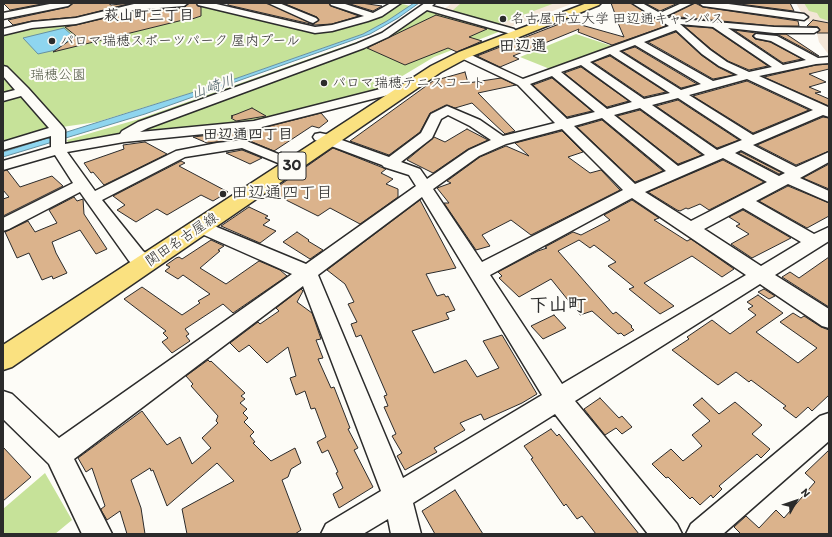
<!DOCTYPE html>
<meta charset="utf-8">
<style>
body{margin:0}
#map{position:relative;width:832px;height:537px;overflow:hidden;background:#fdfcf7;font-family:Itim,sans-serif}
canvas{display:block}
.frame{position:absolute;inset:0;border:4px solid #2b2b2b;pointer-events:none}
.north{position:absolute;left:776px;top:481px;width:40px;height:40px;-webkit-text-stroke:3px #fdfcf7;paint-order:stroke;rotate:50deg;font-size:11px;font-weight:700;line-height:16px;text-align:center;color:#2b2b2b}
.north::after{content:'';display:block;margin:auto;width:14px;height:18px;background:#2b2b2b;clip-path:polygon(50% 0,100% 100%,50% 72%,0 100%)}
</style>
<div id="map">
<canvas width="832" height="537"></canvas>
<div class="frame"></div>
<div class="north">N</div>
</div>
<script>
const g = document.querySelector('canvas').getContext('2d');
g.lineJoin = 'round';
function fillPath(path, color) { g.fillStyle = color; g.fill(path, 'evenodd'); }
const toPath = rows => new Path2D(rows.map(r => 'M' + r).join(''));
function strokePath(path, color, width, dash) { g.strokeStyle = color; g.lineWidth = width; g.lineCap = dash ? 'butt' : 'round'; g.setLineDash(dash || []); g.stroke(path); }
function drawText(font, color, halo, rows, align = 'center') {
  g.font = font + ' Itim,"Klee One",sans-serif'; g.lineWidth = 4; g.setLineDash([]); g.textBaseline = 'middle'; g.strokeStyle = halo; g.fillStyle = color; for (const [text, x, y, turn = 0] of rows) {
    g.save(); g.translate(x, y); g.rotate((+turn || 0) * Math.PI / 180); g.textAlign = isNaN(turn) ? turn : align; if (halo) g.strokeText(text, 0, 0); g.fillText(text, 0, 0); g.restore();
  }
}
fillPath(toPath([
 [452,3,574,3,510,27,505,27,443,10],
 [796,3,829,3,829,55,819,42,816,29,802,14]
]), '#f3e6d7');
fillPath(toPath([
 [184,3,201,3,315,30,380,16,399,3,410,6,387,21,363,34,226,82,97,122,48,129,3,142,3,32,66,22,124,9],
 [461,3,555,3,499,24,452,11],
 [804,3,829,4,829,21,820,18,817,13,809,11],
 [423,7,501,31,434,57,379,90,252,123,68,143,67,140,139,119,379,34],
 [576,34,612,46,550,69,520,57],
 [45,473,72,520,55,534,3,534,3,509]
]), '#c6e299');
const water = toPath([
 [414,3,419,3,398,18,370,34,145,114,3,157,3,152,226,82,363,34,387,21,414,3],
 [64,28,82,44,38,54,23,38,64,28]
]);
fillPath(water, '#8ed5ef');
strokePath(water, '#6691a1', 1);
const building = toPath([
 [3,3,47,3,10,10,3,3],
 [73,3,108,3,111,5,132,3,76,17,32,21,13,25,8,20,68,7,73,3],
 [189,3,196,3,198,6,201,7,201,16,189,20,183,20,53,52,76,36,65,27,76,25,134,11,184,8,189,3],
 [228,3,267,3,313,24,319,20,317,17,283,3,329,3,331,6,359,16,332,24,315,25,228,5,228,3],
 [347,3,361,3,382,6,373,11,347,3],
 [611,3,631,3,666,26,612,45,578,32,579,29,513,56,519,59,500,67,477,56,567,21,624,37,618,23,636,24,636,21,615,14,611,3],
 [645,3,678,3,660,11,645,3],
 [695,3,703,7,798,21,799,26,774,26,669,16,695,3],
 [732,3,790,3,794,11,732,3],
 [436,15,487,29,469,37,482,41,457,52,448,48,405,65,367,48,436,15],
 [813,20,829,23,829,33,817,33,820,30,818,27,807,26,813,20],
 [684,26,712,28,768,66,749,70,728,61,711,49,684,26],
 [734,30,756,33,752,36,755,39,770,42,802,59,783,63,734,30],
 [676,32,701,55,718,67,734,75,713,79,648,42,676,32],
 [777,34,786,34,819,56,818,56,777,34],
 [635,47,697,84,681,88,622,51,635,47],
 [610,56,666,92,644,97,593,62,610,56],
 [829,64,829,69,809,74,826,82,809,87,821,92,815,93,829,99,829,106,764,77,816,65,829,64],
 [581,67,629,101,607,107,564,73,581,67],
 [465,72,468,83,501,78,516,85,478,93,515,131,505,134,472,103,455,108,446,105,430,113,420,132,389,155,350,141,433,81,465,72],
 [552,78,592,111,567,117,533,85,552,78],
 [747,81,809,110,753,133,693,96,747,81],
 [678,100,739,140,717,148,656,106,678,100],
 [252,108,266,116,236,121,231,118,233,117,231,116,237,114,252,108],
 [640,110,702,155,678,164,617,116,640,110],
 [321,113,328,121,319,128,312,126,274,151,245,139,207,143,193,137,254,130,321,113],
 [823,117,829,118,829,151,796,165,757,145,823,117],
 [602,120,663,171,635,182,577,127,602,120],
 [467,129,488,140,468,149,433,173,407,160,434,137,445,142,467,129],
 [562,131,583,152,568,157,590,173,601,170,620,190,531,235,511,220,482,235,490,246,476,250,444,203,449,203,437,188,451,183,447,181,480,157,506,146,529,156,515,143,562,131],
 [145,142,167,154,104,185,93,172,91,173,84,163,124,149,123,145,145,142],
 [333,148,386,169,381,173,393,179,386,184,398,189,398,197,360,224,330,208,318,216,270,192,333,148],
 [242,150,262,158,250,164,226,153,242,150],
 [741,152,782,173,779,174,738,153,741,152],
 [723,160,764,182,709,210,700,204,688,209,686,208,680,211,677,210,648,192,723,160],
 [181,161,185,163,179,166,228,192,213,201,201,195,167,215,157,209,136,222,117,210,125,205,113,196,181,161],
 [829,164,829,189,803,178,829,164],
 [7,170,20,187,52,176,63,186,3,216,3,199,9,197,3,190,3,171,7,170],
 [788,186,829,203,829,216,807,228,759,201,788,186],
 [74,197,77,201,83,199,84,214,107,249,96,254,80,230,52,242,56,253,67,273,53,279,52,276,42,280,29,253,17,258,5,232,28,221,35,232,57,223,49,210,74,197],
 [420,200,456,268,426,274,437,296,444,294,446,297,448,296,455,310,446,313,449,319,412,331,434,373,466,360,477,377,499,368,483,341,502,335,537,394,522,403,484,420,481,414,460,423,465,430,434,448,437,452,405,470,397,456,402,453,392,436,396,434,384,407,388,406,384,396,387,395,361,335,356,337,351,324,357,322,348,304,354,302,345,284,327,270,420,200],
 [632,200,659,218,654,220,687,241,691,239,734,269,722,277,692,256,644,283,674,306,660,314,629,289,634,287,608,266,616,262,594,245,590,248,579,240,558,251,613,314,616,312,632,326,631,327,634,330,624,336,621,333,618,334,592,311,580,315,551,279,519,297,499,278,502,276,498,272,538,251,547,248,545,247,573,232,581,235,610,220,604,215,632,200],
 [249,207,268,216,265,218,270,220,263,225,276,231,260,243,221,226,249,207],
 [743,210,791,238,752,258,731,244,749,234,736,226,740,224,729,217,743,210],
 [297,232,309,240,308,241,323,250,310,259,283,242,297,232],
 [211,240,224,246,218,250,220,251,200,268,226,284,259,261,280,270,287,276,233,313,223,304,185,329,189,334,186,336,190,341,172,353,162,342,168,338,163,333,166,331,124,299,142,287,182,315,200,303,198,301,210,294,183,275,178,279,165,271,170,267,166,265,176,258,179,257,182,259,211,240],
 [829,257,829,307,782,277,790,272,799,278,829,257],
 [301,289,303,291,297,302,312,313,321,339,316,340,323,358,318,359,331,388,334,387,350,428,348,429,358,448,354,450,373,487,339,508,333,494,343,488,336,473,338,472,328,450,322,453,317,442,326,437,315,408,311,409,305,391,296,395,290,378,296,376,288,347,267,363,249,345,239,352,230,343,258,322,260,324,279,311,276,308,301,289],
 [764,289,775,296,769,299,758,292,764,289],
 [758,295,783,313,756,332,798,363,817,348,780,322,793,313,801,318,804,316,821,327,829,330,829,395,812,411,808,407,796,418,783,408,786,406,751,380,749,382,736,372,718,385,672,350,689,339,687,337,712,320,730,334,756,315,748,309,753,306,747,302,758,295],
 [554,315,566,328,543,339,531,326,554,315],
 [208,360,210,362,211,361,245,393,241,396,245,399,240,403,247,409,243,413,248,418,244,422,254,432,250,436,255,442,253,443,271,461,295,448,301,463,291,469,288,477,282,480,301,530,295,534,187,534,182,509,234,481,217,463,167,506,153,470,151,471,150,468,131,480,141,508,145,534,127,534,120,511,107,520,101,510,101,509,105,506,92,468,86,472,78,458,142,411,167,445,180,437,192,464,211,448,202,438,218,423,216,421,218,416,191,386,193,384,186,376,208,360],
 [600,398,619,418,622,416,632,427,622,434,616,428,605,435,584,409,600,398],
 [702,398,719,414,735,402,762,425,752,434,770,449,761,458,757,454,719,486,722,489,713,498,711,495,700,505,692,497,690,499,668,477,666,478,652,464,671,449,683,461,702,446,692,435,710,421,693,405,702,398],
 [551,429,557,436,559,434,639,534,596,534,582,516,577,519,566,504,564,506,531,459,533,458,524,446,551,429],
 [3,447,31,477,3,501,3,447],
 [829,450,829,534,741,534,734,527,746,516,759,528,776,510,784,518,815,482,805,473,829,450],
 [455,490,483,534,435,534,422,511,455,490]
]);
fillPath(building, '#dbb38c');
strokePath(building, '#2b2b2b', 1);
const minor = toPath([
 [55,3,72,3,68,6,3,19,3,13,55,3],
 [152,3,188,3,184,6,134,10,76,24,32,28,3,35,3,29,32,22,76,18,134,4,152,3],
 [197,3,212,3,315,27,332,25,364,16,331,5,330,3,342,3,373,13,391,3,401,3,382,16,368,21,332,31,315,33,198,5,197,3],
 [268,3,279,3,316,18,318,20,313,23,310,22,268,3],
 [425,3,435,3,432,6,514,29,516,31,511,34,427,10,388,37,364,48,148,128,140,132,254,121,392,86,396,87,398,90,396,93,254,129,124,142,67,152,95,191,176,151,217,143,244,140,288,158,290,161,288,164,283,165,242,148,185,157,102,200,143,251,153,259,155,264,153,269,146,271,139,269,129,261,80,192,9,229,3,231,3,218,73,183,55,155,3,170,3,161,51,147,51,136,3,150,3,142,49,128,21,96,3,101,3,93,15,90,3,76,3,66,7,67,28,88,63,127,65,130,65,144,120,134,122,131,138,122,356,44,382,33,425,3],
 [632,3,642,3,660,13,682,3,693,3,666,16,668,18,774,27,817,28,819,30,814,33,774,33,728,28,783,65,806,60,771,41,756,38,754,36,756,34,777,36,818,58,829,57,829,63,816,64,759,76,828,107,829,117,823,115,753,145,796,167,829,152,829,162,800,178,829,191,829,202,788,184,756,201,814,234,829,227,829,241,775,275,829,309,829,328,822,326,760,284,575,401,677,524,682,534,648,534,555,414,413,503,421,534,391,534,388,519,363,534,321,534,326,524,381,491,303,286,74,459,112,534,82,534,49,464,3,419,3,391,12,394,59,438,292,274,195,231,192,227,195,223,201,221,207,223,306,264,416,186,409,175,384,167,382,165,315,140,313,137,315,134,320,133,325,134,389,157,421,133,431,114,447,106,480,120,503,136,555,123,518,85,459,57,458,55,459,53,467,53,523,79,669,26,632,3],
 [680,24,713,27,772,67,749,72,727,62,710,50,680,24],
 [676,30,702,54,719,66,738,75,713,81,644,42,676,30],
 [635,45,701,84,681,90,619,51,635,45],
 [610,54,670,93,644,99,590,62,610,54],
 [581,65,632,102,607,109,561,72,581,65],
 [552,76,595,112,567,119,530,84,552,76],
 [747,79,813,110,753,135,689,95,747,79],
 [678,98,742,140,717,150,652,105,678,98],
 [640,108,705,155,678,166,614,115,640,108],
 [448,115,470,126,491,140,469,150,427,179,420,169,401,162,432,138,441,119,448,115],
 [602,118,666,171,635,184,574,126,602,118],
 [562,129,623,190,482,262,433,189,479,156,506,144,562,129],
 [741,150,785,173,779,176,735,153,741,150],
 [723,158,767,182,691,221,645,192,723,158],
 [422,197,542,395,403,478,318,275,422,197],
 [632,198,746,275,562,384,490,275,632,198],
 [743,208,801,242,761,266,704,229,743,208],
 [699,3,721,3,804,14,808,17,804,20,703,6,699,3],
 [829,413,829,441,723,534,686,534,691,524,820,416,829,413]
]);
const major = toPath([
 [587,3,601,3,599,5,467,58,441,72,12,367,3,370,3,345,431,66,459,52,587,3]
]);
strokePath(minor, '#2b2b2b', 3);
strokePath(major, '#2b2b2b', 3);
fillPath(minor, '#fdfcf7');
fillPath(major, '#fae180');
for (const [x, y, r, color] of [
 [503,19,4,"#2b2b2b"],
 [52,41,4,"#2b2b2b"],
 [324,83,4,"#2b2b2b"],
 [223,194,4,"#2b2b2b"]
]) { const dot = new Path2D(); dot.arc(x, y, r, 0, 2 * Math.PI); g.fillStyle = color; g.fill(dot); strokePath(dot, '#fdfcf7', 1.5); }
drawText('14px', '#2b2b2b', '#fdfcf7', [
 ["名古屋市立大学 田辺通キャンパス",511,19],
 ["パロマ瑞穂スポーツパーク 屋内プール",60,41],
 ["パロマ瑞穂テニスコート",332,83]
], 'left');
drawText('14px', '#525946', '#fdfcf7', [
 ["瑞穂公園",58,75]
]);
drawText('14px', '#2b2b2b', '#fdfcf7', [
 ["関田名古屋線",182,240,-34]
]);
drawText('bold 15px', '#2b2b2b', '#fdfcf7', [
 ["萩山町三丁目",149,16],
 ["田辺通四丁目",248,135]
]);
drawText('italic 15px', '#495e66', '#fdfcf7', [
 ["山崎川",213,88,-19]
]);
drawText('bold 16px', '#2b2b2b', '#fdfcf7', [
 ["田辺通",523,47]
]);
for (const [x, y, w] of [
 [292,166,28]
]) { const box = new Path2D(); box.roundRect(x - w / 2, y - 14, w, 28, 3); g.fillStyle = '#fdfcf7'; g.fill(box); strokePath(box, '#2b2b2b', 1); }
drawText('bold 16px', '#2b2b2b', null, [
 ["30",292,166]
]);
drawText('17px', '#2b2b2b', '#fdfcf7', [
 ["田辺通四丁目",231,194]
], 'left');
drawText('bold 19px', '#2b2b2b', '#fdfcf7', [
 ["下山町",558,306]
]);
</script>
